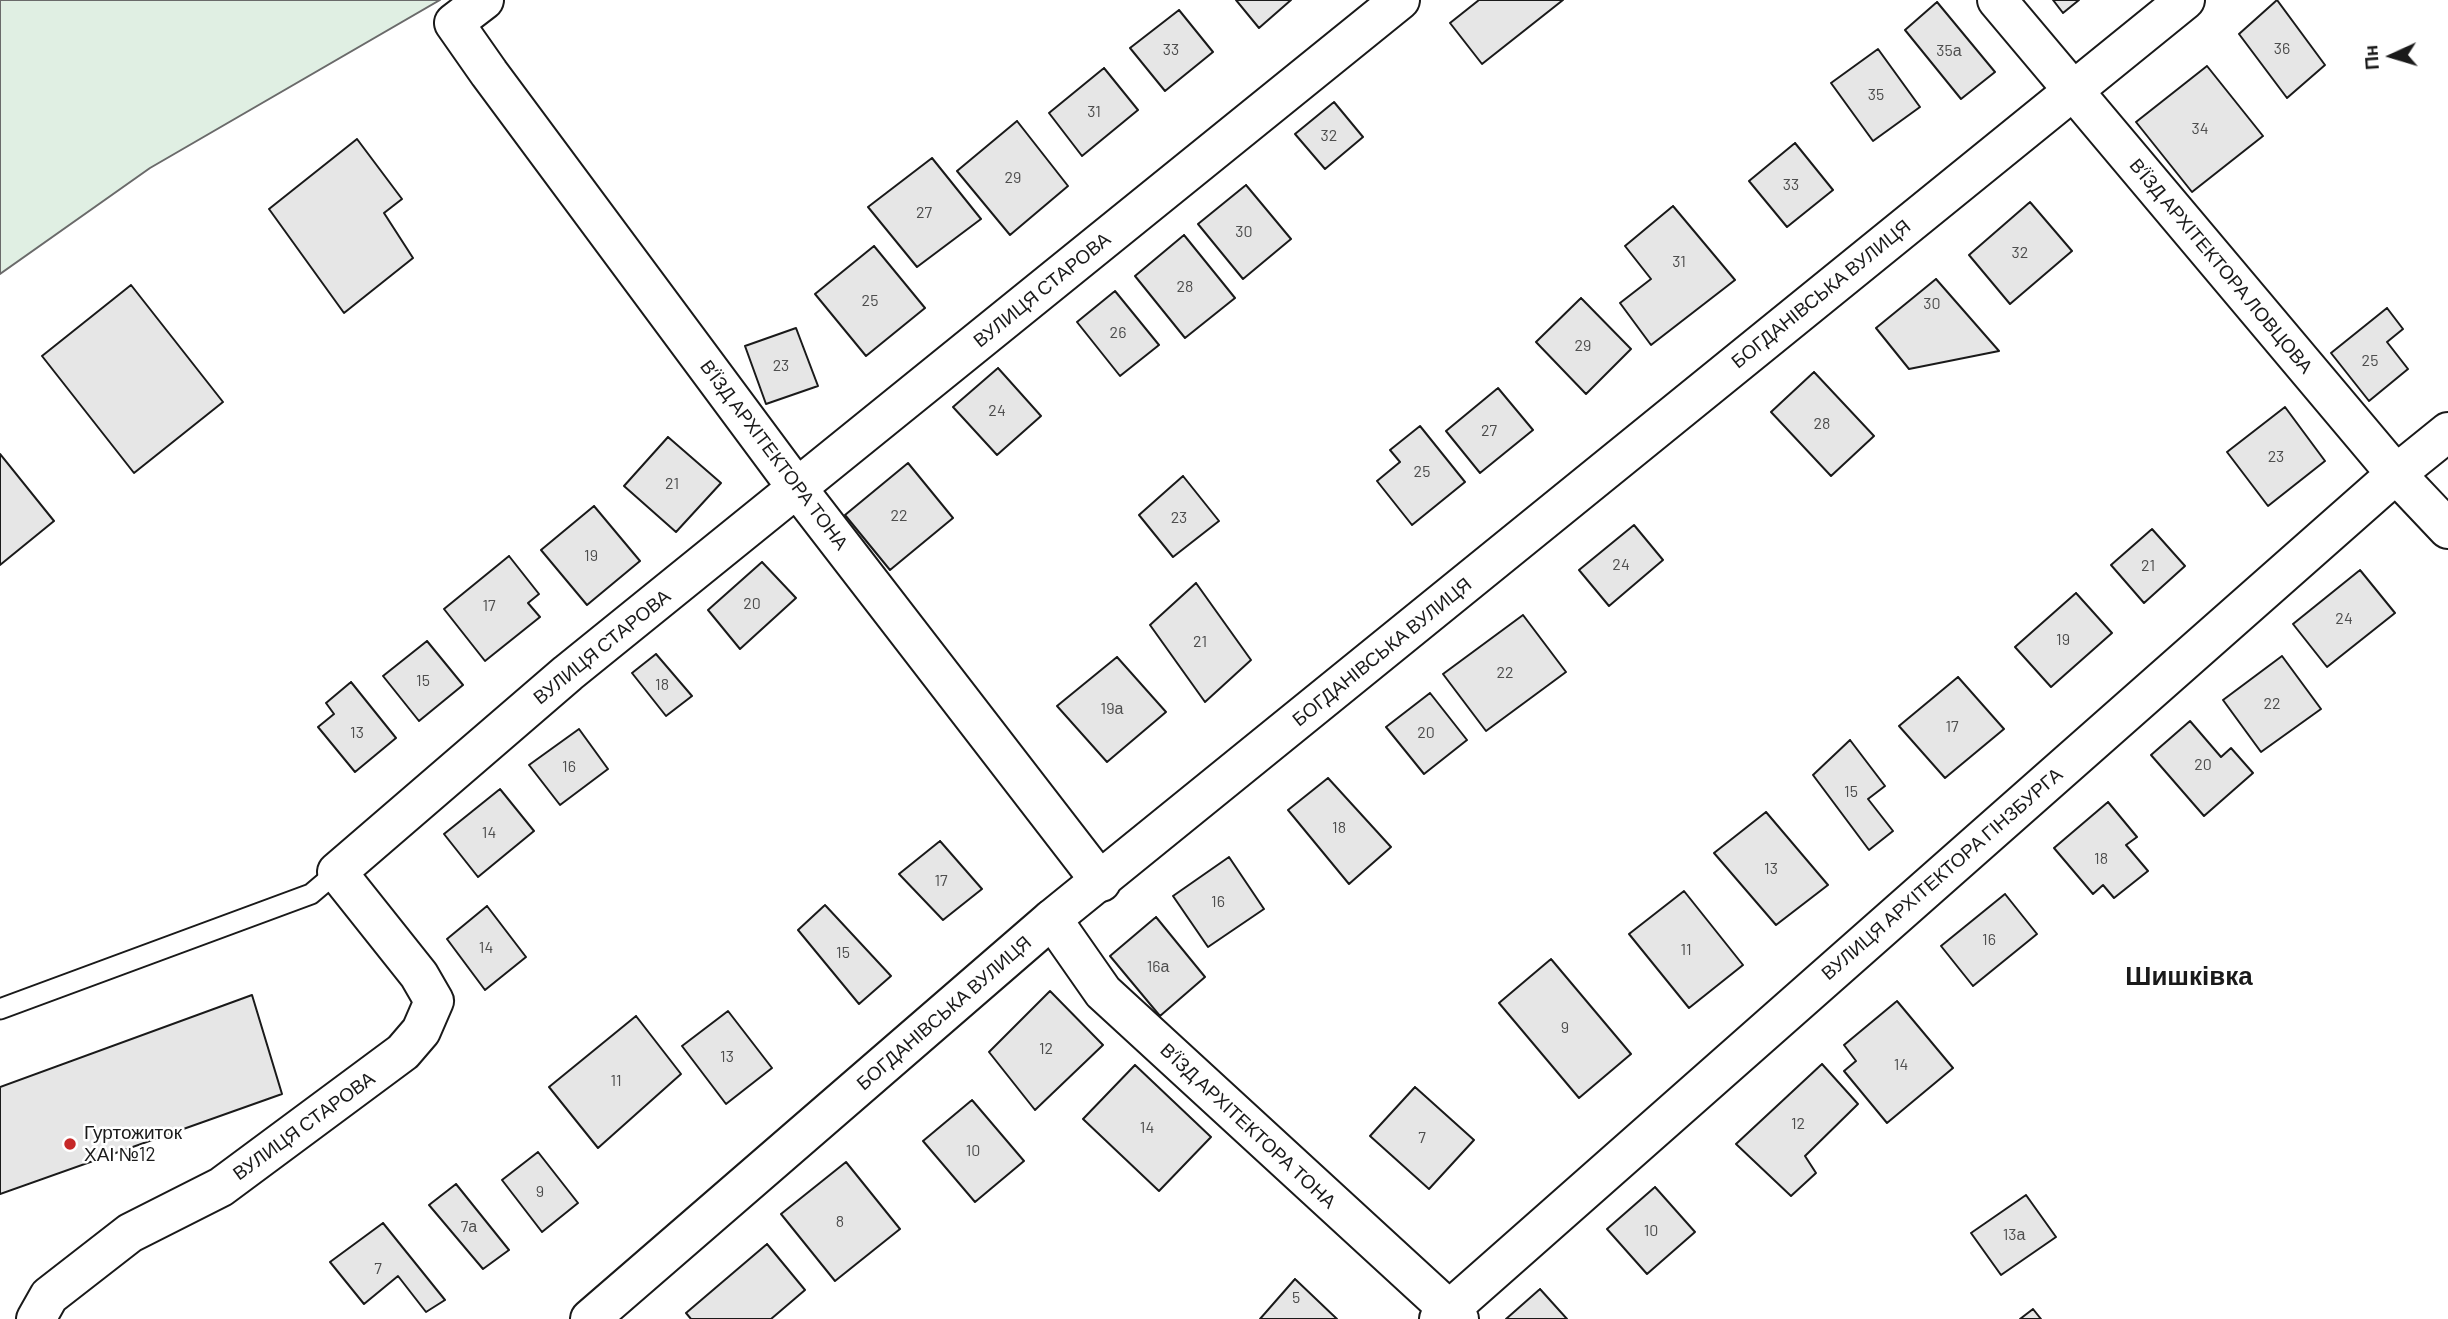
<!DOCTYPE html>
<meta charset="utf-8">
<style>
body{margin:0}
#map{position:relative;width:2448px;height:1319px;overflow:hidden;background:#fff;font-family:Barlow,sans-serif}
canvas{display:block}
.north{position:absolute;left:2357px;top:21px;width:70px;height:70px;-webkit-text-stroke:5px #fff;paint-order:stroke;rotate:266deg;font-size:19px;font-weight:700;line-height:28px;text-align:center;color:#1a1a1a}
.north::after{content:'';display:block;margin:auto;width:24px;height:32px;background:#1a1a1a;clip-path:polygon(50% 0,100% 100%,50% 72%,0 100%)}
</style>
<div id="map">
<canvas width="2448" height="1319"></canvas>
<div class="north">Пн</div>
</div>
<script>
const g = document.querySelector('canvas').getContext('2d');
g.lineJoin = 'round';
function fillPath(path, color) { g.fillStyle = color; g.fill(path, 'evenodd'); }
const toPath = rows => new Path2D(rows.map(r => 'M' + r).join(''));
function strokePath(path, color, width, dash) { g.strokeStyle = color; g.lineWidth = width; g.lineCap = dash ? 'butt' : 'round'; g.setLineDash(dash || []); g.stroke(path); }
function drawText(font, color, halo, rows, align = 'center') {
  g.font = font + ' Barlow,sans-serif'; g.lineWidth = 5; g.setLineDash([]); g.textBaseline = 'middle'; g.strokeStyle = halo; g.fillStyle = color; for (const [text, x, y, turn = 0] of rows) {
    g.save(); g.translate(x, y); g.rotate((+turn || 0) * Math.PI / 180); g.textAlign = isNaN(turn) ? turn : align; if (halo) g.strokeText(text, 0, 0); g.fillText(text, 0, 0); g.restore();
  }
}
const green = toPath([
 [0,0,440,0,150,168,0,274,0,0]
]);
fillPath(green, '#e0efe3');
strokePath(green, '#6a6a6a', 2);
const building = toPath([
 [1236,0,1291,0,1259,28,1236,0],
 [1479,0,1563,0,1482,64,1450,23,1479,0],
 [2053,0,2079,0,2063,13,2053,0],
 [2277,0,2325,65,2287,98,2239,34,2277,0],
 [1937,2,1995,72,1961,99,1905,30,1937,2],
 [1179,10,1213,52,1165,91,1130,48,1179,10],
 [1878,49,1920,107,1873,141,1831,83,1878,49],
 [2207,66,2263,136,2192,192,2136,122,2207,66],
 [1104,68,1138,110,1082,156,1049,113,1104,68],
 [1334,102,1363,137,1325,169,1295,134,1334,102],
 [1017,121,1068,186,1010,235,957,171,1017,121],
 [357,139,402,199,384,213,413,258,344,313,269,209,357,139],
 [1795,143,1833,190,1787,227,1749,181,1795,143],
 [932,158,981,219,917,267,868,207,932,158],
 [1246,185,1291,239,1243,279,1198,224,1246,185],
 [2030,202,2072,251,2010,304,1969,255,2030,202],
 [1673,206,1735,280,1651,345,1620,303,1651,279,1625,246,1673,206],
 [1184,235,1235,298,1185,338,1135,276,1184,235],
 [874,246,925,308,866,356,815,294,874,246],
 [1936,279,1999,351,1909,369,1876,328,1936,279],
 [131,285,223,402,134,473,42,356,131,285],
 [1115,291,1159,345,1120,376,1077,322,1115,291],
 [1581,298,1631,349,1586,394,1536,342,1581,298],
 [2387,308,2403,329,2387,342,2408,369,2369,401,2331,353,2387,308],
 [796,328,818,386,766,404,745,346,796,328],
 [998,368,1041,416,997,455,953,407,998,368],
 [1814,372,1874,436,1831,476,1771,412,1814,372],
 [1498,388,1533,430,1480,473,1446,431,1498,388],
 [2285,407,2325,461,2268,506,2227,452,2285,407],
 [1420,426,1465,482,1412,525,1377,481,1400,462,1390,450,1420,426],
 [668,437,721,483,676,532,624,486,668,437],
 [0,454,54,521,0,565,0,454],
 [908,463,953,518,890,570,845,515,908,463],
 [1183,476,1219,521,1173,557,1139,515,1183,476],
 [594,506,640,561,587,605,541,550,594,506],
 [1634,525,1663,560,1609,606,1579,570,1634,525],
 [2152,529,2185,566,2144,603,2111,565,2152,529],
 [509,556,539,594,528,603,540,617,485,661,444,609,509,556],
 [762,562,796,598,740,649,708,610,762,562],
 [2360,570,2395,613,2327,667,2293,624,2360,570],
 [1196,583,1251,660,1205,702,1150,625,1196,583],
 [2076,593,2112,633,2051,687,2015,647,2076,593],
 [1523,615,1566,672,1486,731,1443,674,1523,615],
 [427,641,463,685,419,721,383,676,427,641],
 [656,654,692,696,666,716,632,673,656,654],
 [2282,656,2321,709,2261,752,2223,700,2282,656],
 [1117,657,1166,712,1107,762,1057,706,1117,657],
 [1958,677,2004,729,1945,778,1899,726,1958,677],
 [351,682,396,738,355,772,318,727,334,714,326,703,351,682],
 [1430,693,1467,740,1424,774,1386,727,1430,693],
 [2190,721,2221,757,2231,748,2253,773,2204,816,2151,755,2190,721],
 [579,729,608,769,560,805,529,765,579,729],
 [1850,740,1885,786,1868,799,1893,831,1869,850,1813,775,1850,740],
 [1328,778,1391,847,1349,884,1288,810,1328,778],
 [500,789,534,831,478,877,444,834,500,789],
 [2108,802,2137,837,2126,845,2148,871,2114,898,2103,885,2093,894,2054,848,2108,802],
 [1766,812,1828,885,1776,925,1714,853,1766,812],
 [940,841,982,889,943,920,899,874,940,841],
 [1229,857,1264,909,1208,947,1173,896,1229,857],
 [1684,891,1743,965,1689,1008,1629,934,1684,891],
 [2005,894,2037,934,1973,986,1941,946,2005,894],
 [825,905,891,976,859,1004,798,930,825,905],
 [487,906,526,957,485,990,447,939,487,906],
 [1156,917,1205,977,1160,1016,1110,956,1156,917],
 [1551,959,1631,1054,1579,1098,1499,1003,1551,959],
 [1050,991,1103,1045,1035,1110,989,1052,1050,991],
 [252,995,282,1094,0,1194,0,1087,252,995],
 [1897,1001,1953,1068,1887,1123,1844,1071,1856,1061,1844,1045,1897,1001],
 [728,1011,772,1068,726,1104,682,1046,728,1011],
 [636,1016,681,1074,598,1148,549,1087,636,1016],
 [1822,1064,1858,1104,1805,1156,1816,1173,1791,1196,1736,1144,1822,1064],
 [1135,1065,1211,1137,1159,1191,1083,1119,1135,1065],
 [1415,1087,1474,1140,1429,1189,1370,1136,1415,1087],
 [972,1100,1024,1161,975,1202,923,1141,972,1100],
 [538,1152,578,1203,542,1232,502,1180,538,1152],
 [846,1162,900,1229,835,1281,781,1214,846,1162],
 [456,1184,509,1250,483,1269,429,1205,456,1184],
 [1655,1187,1695,1232,1647,1274,1607,1229,1655,1187],
 [2026,1195,2056,1237,2001,1275,1971,1233,2026,1195],
 [383,1223,445,1300,426,1312,398,1276,364,1304,330,1262,383,1223],
 [767,1244,805,1290,771,1319,691,1319,686,1313,767,1244],
 [1295,1279,1337,1319,1260,1319,1295,1279],
 [1540,1289,1567,1319,1506,1319,1540,1289],
 [2033,1309,2041,1319,2020,1319,2033,1309]
]);
fillPath(building, '#e6e6e6');
strokePath(building, '#1a1a1a', 2);
const service = toPath([
 [0,1009,311,894,337,872]
]);
const minor = toPath([
 [484,0,454,23,489,73,797,488,1101,882],
 [1997,0,2396,474,2448,529],
 [1052,919,1103,992,1459,1319],
 [36,1319,49,1296,130,1233,221,1187,403,1052,421,1031,434,1001,419,975,337,872,568,673,1400,0],
 [1439,1319,2396,474,2448,432]
]);
const primary = toPath([
 [590,1319,1052,919,2185,0]
]);
strokePath(service, '#1a1a1a', 23);
strokePath(minor, '#1a1a1a', 42);
strokePath(primary, '#1a1a1a', 42);
strokePath(service, '#fff', 19);
strokePath(minor, '#fff', 38);
strokePath(primary, '#fff', 38);
for (const [x, y, r, color] of [
 [70,1144,7,"#c62828"]
]) { const dot = new Path2D(); dot.arc(x, y, r, 0, 2 * Math.PI); g.fillStyle = color; g.fill(dot); strokePath(dot, '#fff', 2.5); }
drawText('16px', '#4d4d4d', null, [
 ["36",2282,49],
 ["33",1171,50],
 ["35а",1949,51],
 ["35",1876,95],
 ["31",1094,112],
 ["34",2200,129],
 ["32",1329,136],
 ["29",1013,178],
 ["33",1791,185],
 ["27",924,213],
 ["30",1244,232],
 ["32",2020,253],
 ["31",1679,262],
 ["28",1185,287],
 ["25",870,301],
 ["30",1932,304],
 ["26",1118,333],
 ["29",1583,346],
 ["25",2370,361],
 ["23",781,366],
 ["24",997,411],
 ["28",1822,424],
 ["27",1489,431],
 ["23",2276,457],
 ["25",1422,472],
 ["21",672,484],
 ["22",899,516],
 ["23",1179,518],
 ["19",591,556],
 ["24",1621,565],
 ["21",2148,566],
 ["20",752,604],
 ["17",489,606],
 ["24",2344,619],
 ["19",2063,640],
 ["21",1200,642],
 ["22",1505,673],
 ["15",423,681],
 ["18",662,685],
 ["22",2272,704],
 ["19а",1112,709],
 ["17",1952,727],
 ["13",357,733],
 ["20",1426,733],
 ["20",2203,765],
 ["16",569,767],
 ["15",1851,792],
 ["18",1339,828],
 ["14",489,833],
 ["18",2101,859],
 ["13",1771,869],
 ["17",941,881],
 ["16",1218,902],
 ["16",1989,940],
 ["14",486,948],
 ["11",1686,950],
 ["15",843,953],
 ["16а",1158,967],
 ["9",1565,1028],
 ["12",1046,1049],
 ["13",727,1057],
 ["14",1901,1065],
 ["11",616,1081],
 ["12",1798,1124],
 ["14",1147,1128],
 ["7",1422,1138],
 ["10",973,1151],
 ["9",540,1192],
 ["8",840,1222],
 ["7а",469,1227],
 ["10",1651,1231],
 ["13а",2014,1235],
 ["7",378,1269],
 ["5",1296,1298]
]);
drawText('19px', '#1a1a1a', '#fff', [
 ["В’ЇЗД АРХІТЕКТОРА ЛОВЦОВА",2221,266,50],
 ["ВУЛИЦЯ СТАРОВА",1042,290,-39],
 ["БОГДАНІВСЬКА ВУЛИЦЯ",1821,294,-39],
 ["В’ЇЗД АРХІТЕКТОРА ТОНА",774,455,53],
 ["ВУЛИЦЯ СТАРОВА",602,647,-39],
 ["БОГДАНІВСЬКА ВУЛИЦЯ",1382,652,-39],
 ["ВУЛИЦЯ АРХІТЕКТОРА ГІНЗБУРГА",1942,874,-41],
 ["БОГДАНІВСЬКА ВУЛИЦЯ",944,1013,-41],
 ["ВУЛИЦЯ СТАРОВА",304,1126,-36],
 ["В’ЇЗД АРХІТЕКТОРА ТОНА",1248,1126,43]
]);
drawText('19px', '#1a1a1a', '#fff', [
 ["Гуртожиток",84,1133],
 ["ХАІ №12",84,1155]
], 'left');
drawText('bold 26px', '#1a1a1a', '#fff', [
 ["Шишківка",2189,976]
]);
</script>
